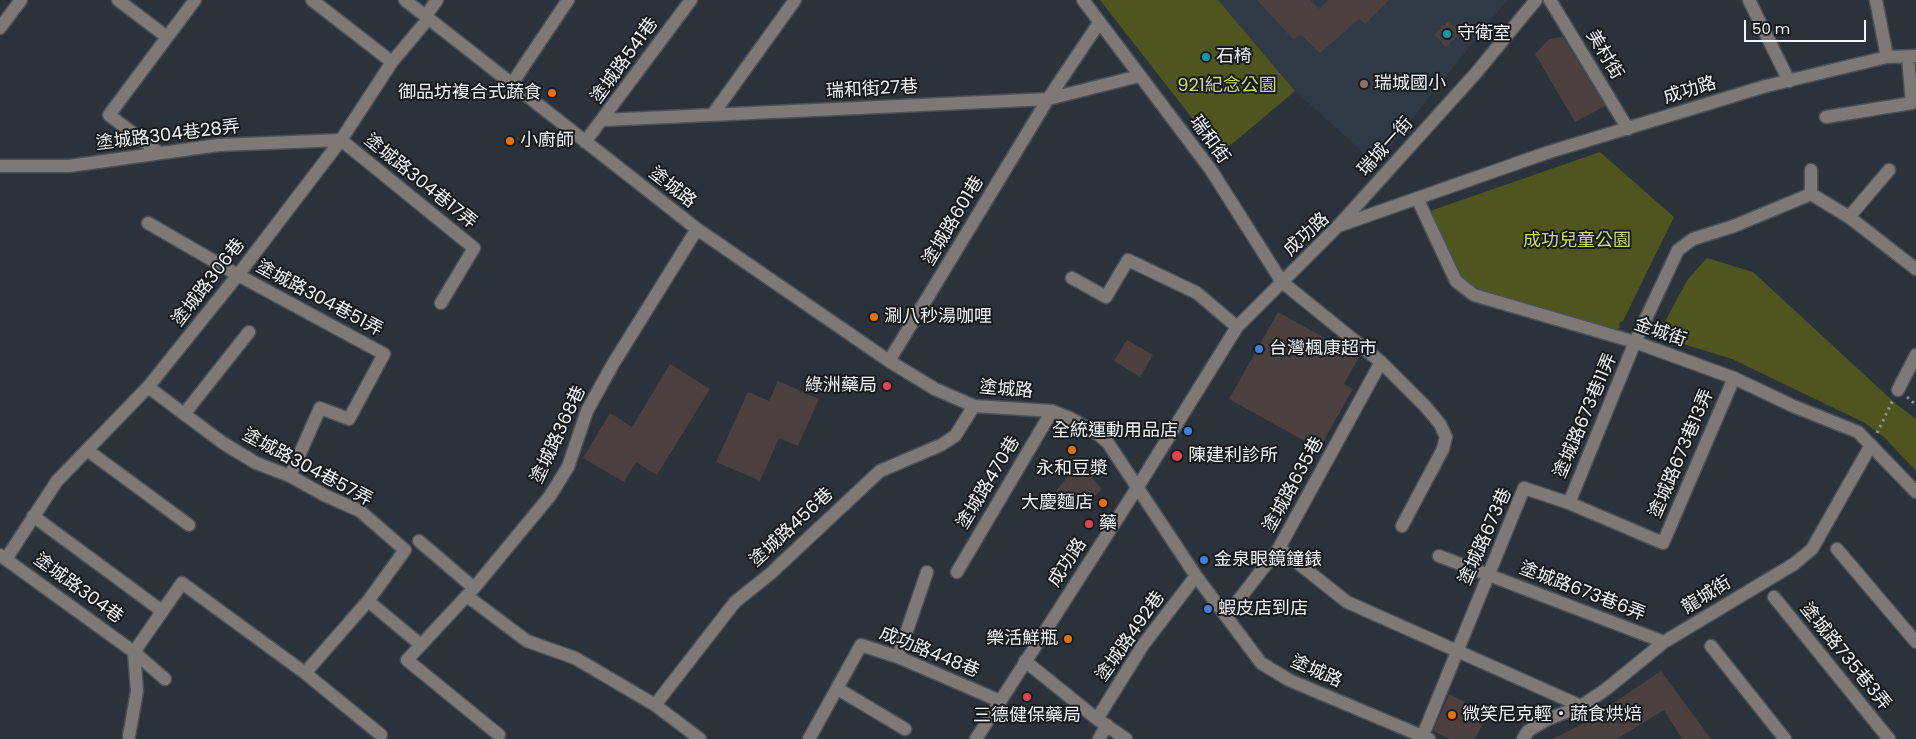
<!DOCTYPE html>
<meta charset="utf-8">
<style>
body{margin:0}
#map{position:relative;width:1916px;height:739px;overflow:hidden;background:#2c3239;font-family:Poppins,sans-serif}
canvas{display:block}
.scale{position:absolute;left:1744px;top:20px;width:122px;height:22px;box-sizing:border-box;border:2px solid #f0f4f9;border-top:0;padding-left:6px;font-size:15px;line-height:18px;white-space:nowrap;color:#f0f4f9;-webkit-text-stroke:4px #171a1d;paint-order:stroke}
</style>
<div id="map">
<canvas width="1916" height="739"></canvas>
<div class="scale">50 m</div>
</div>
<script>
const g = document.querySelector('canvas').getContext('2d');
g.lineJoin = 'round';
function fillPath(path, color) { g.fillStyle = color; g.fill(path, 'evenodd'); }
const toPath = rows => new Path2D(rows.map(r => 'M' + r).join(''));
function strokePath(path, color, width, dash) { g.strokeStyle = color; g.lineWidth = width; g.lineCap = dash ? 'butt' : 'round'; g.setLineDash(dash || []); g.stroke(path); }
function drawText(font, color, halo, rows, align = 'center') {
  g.font = font + ' Poppins,"Noto Sans TC",sans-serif'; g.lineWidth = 4; g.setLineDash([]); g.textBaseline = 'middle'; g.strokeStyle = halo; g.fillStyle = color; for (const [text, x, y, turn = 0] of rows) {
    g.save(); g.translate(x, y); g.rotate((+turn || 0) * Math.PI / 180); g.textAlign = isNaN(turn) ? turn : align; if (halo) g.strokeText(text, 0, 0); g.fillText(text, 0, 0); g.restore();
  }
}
fillPath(toPath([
 [1218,0,1507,0,1376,164,1295,91]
]), '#303a47');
fillPath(toPath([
 [1100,0,1218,0,1295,91,1220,154],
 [1600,152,1674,217,1623,321,1619,323,1620,328,1603,333,1462,286,1430,211],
 [1707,258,1753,272,1895,403,1916,419,1916,471,1884,437,1865,423,1732,359,1657,336,1688,279]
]), '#4f551f');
fillPath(toPath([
 [1257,0,1310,0,1319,9,1329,0,1389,0,1365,24,1359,19,1320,53,1300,34,1294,40],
 [1449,21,1460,33,1446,47,1434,34],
 [1563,37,1605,106,1575,122,1535,54,1549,39],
 [1278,312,1359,357,1344,384,1353,389,1319,449,1229,399],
 [1127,340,1153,355,1140,377,1114,361],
 [670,364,710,389,657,475,636,462,624,482,583,458,610,413,632,427],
 [778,381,819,399,798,446,779,438,760,481,716,462,748,392,769,401],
 [1080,462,1102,489,1085,506,1056,491],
 [1661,671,1711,739,1682,739,1664,710,1617,739,1553,739,1584,723],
 [1449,694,1488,714,1475,739,1450,739,1433,731]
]), '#4b403f');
const minor = toPath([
 [118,0,167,37],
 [312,0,392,62],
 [405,0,697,229,889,361,935,389,974,406,1052,411,1070,418,1099,435,1108,443,1196,576,1261,663,1289,680,1429,739],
 [1083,0,1211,170,1282,282,1381,362,1425,406,1440,424,1446,437,1443,449,1402,526],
 [1550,0,1628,129],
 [1749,0,1789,81],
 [1876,0,1887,57],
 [425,17,437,0],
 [0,28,21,0],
 [511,85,568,0],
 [713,114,795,0],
 [1826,117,1912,103,1908,57],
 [604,120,1048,99,1139,76],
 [585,142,691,0],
 [158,152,109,115,195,0],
 [0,166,69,166,219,145,341,140,474,248,441,303],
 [1889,170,1849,217,1916,269],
 [1811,194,1811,170],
 [1417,198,1456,281,1474,295,1635,342,1734,378,1793,406,1858,432,1916,492],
 [148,223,238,275,384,354,349,419,320,408,290,476],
 [1341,225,1546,153,1766,86,1887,57,1916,56],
 [1072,278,1106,297,1128,260,1197,293,1237,327],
 [889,361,1048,99,1099,23],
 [148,387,223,443,256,463,290,476,324,495,360,511,405,550,368,601,305,673],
 [1898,390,1916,355],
 [184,414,249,332],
 [87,450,189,525],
 [1569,503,1635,342,1678,250,1693,239,1734,226,1811,194,1849,217],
 [33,516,162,611],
 [419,541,474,588],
 [1279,548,1347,602,1581,706],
 [1837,549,1916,642],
 [0,555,134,652,165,679],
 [1439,556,1664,642],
 [6,559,57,481,148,387,238,275,341,140,392,62,428,19],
 [957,572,1052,411],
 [467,596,527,641,575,658,655,705,700,739],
 [1774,597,1889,739],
 [368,601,421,645],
 [1226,616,1279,548,1381,362],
 [1711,646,1785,739],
 [134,652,182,583,305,673,381,735],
 [898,657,927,572],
 [1025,661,1097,719,1126,739],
 [838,689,905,729],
 [655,705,735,602,770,574,880,471,941,445,955,436,974,406],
 [1097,719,1143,645,1196,576],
 [499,735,407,660,474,588,550,496,568,467,587,411,613,364,697,229],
 [1423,735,1524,488,1569,503,1663,543,1734,378],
 [129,736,137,691,134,652],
 [809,739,861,645,898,657,1000,701],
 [976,739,1137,488,1237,327,1339,225,1476,73,1536,0],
 [1099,739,1107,725],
 [1523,739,1528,731,1546,720,1581,706,1605,690,1664,642,1794,564,1812,549,1871,445]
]);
strokePath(minor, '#4b5158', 15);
strokePath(toPath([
 [1907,397,1916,405],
 [1877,433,1893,400]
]), '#8b9096', 3, [2.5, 4]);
strokePath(minor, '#7e7977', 12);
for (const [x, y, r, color] of [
 [1447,34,5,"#0f9aa8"],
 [1206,57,5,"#0f9aa8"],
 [1364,84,5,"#8d6e63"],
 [552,93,5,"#e8710a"],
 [510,141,5,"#e8710a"],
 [874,317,5,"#e8710a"],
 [1259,349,5,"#3f7fe0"],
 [887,386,5,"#e0444e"],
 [1188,431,5,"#3f7fe0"],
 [1072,450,5,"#e8710a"],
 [1177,456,6,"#e0444e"],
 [1103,503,5,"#e8710a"],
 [1089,524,5,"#e0444e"],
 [1204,560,5,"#3f7fe0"],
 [1208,609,5,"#3f7fe0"],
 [1068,639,5,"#e8710a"],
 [1027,697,5,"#e0444e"],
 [1452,715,5,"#e8710a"]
]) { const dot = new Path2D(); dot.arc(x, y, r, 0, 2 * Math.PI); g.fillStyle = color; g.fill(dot); strokePath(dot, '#171a1d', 2); }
drawText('18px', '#f0f4f9', '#171a1d', [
 ["守衛室",1457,34],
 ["石椅",1216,57],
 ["瑞城國小",1374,84],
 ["御品坊複合式蔬食",542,93,"right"],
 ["小廚師",520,141],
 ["涮八秒湯咖哩",884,317],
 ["台灣楓康超市",1269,349],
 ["綠洲藥局",877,386,"right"],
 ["全統運動用品店",1178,431,"right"],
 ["陳建利診所",1188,456],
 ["永和豆漿",1072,469,"center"],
 ["大慶麵店",1093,503,"right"],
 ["藥",1099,524],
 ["金泉眼鏡鐘錶",1214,560],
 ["蝦皮店到店",1218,609],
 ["樂活鮮瓶",1058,639,"right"],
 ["微笑尼克輕‧蔬食烘焙",1462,715],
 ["三德健保藥局",1027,716,"center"]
], 'left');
drawText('18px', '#f0f4f9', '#171a1d', [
 ["美村街",1604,55,59],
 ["塗城路541巷",625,61,-54],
 ["瑞和街27巷",872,90,-3],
 ["成功路",1690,91,-17],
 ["塗城路304巷28弄",168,136,-7],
 ["瑞和街",1209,140,54],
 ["瑞城一街",1386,147,-48],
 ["塗城路304巷17弄",420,182,39],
 ["塗城路",672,188,38],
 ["塗城路601巷",954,221,-59],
 ["成功路",1307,235,-43],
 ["塗城路306巷",209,283,-52],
 ["塗城路304巷51弄",319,299,28],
 ["金城街",1660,333,19],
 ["塗城路",1006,390,5],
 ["塗城路673巷11弄",1586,416,-67],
 ["塗城路368巷",559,435,-65],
 ["塗城路673巷13弄",1682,454,-67],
 ["塗城路304巷57弄",307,468,28],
 ["塗城路470巷",989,483,-59],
 ["塗城路635巷",1294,485,-61],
 ["塗城路456巷",792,528,-43],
 ["塗城路673巷",1486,537,-66],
 ["成功路",1068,563,-57],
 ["塗城路304巷",78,589,36],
 ["塗城路673巷6弄",1582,592,21],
 ["龍城街",1707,596,-32],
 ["塗城路492巷",1131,637,-55],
 ["成功路448巷",929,653,22],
 ["塗城路735巷3弄",1845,657,51],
 ["塗城路",1316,672,24]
]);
drawText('18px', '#d0dc73', '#171a1d', [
 ["921紀念公園",1227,86],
 ["成功兒童公園",1577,241]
]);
</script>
